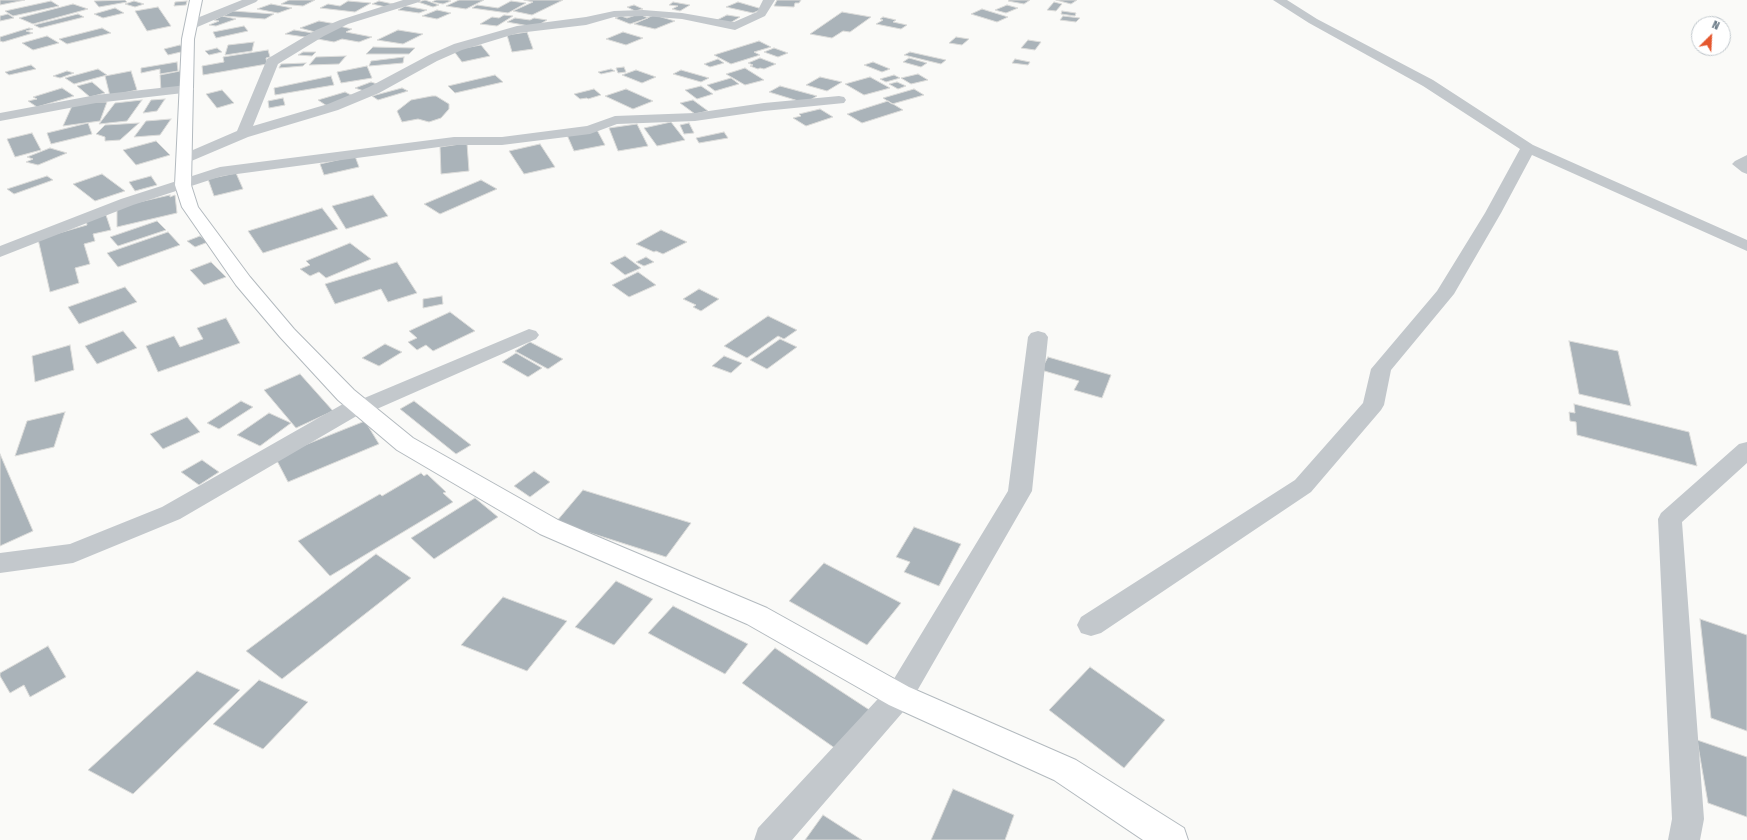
<!DOCTYPE html>
<style>
body{margin:0}
#map{position:relative;width:1747px;height:840px;overflow:hidden;background:#fafaf8;font-family:"Fira Sans Condensed",sans-serif}
canvas{display:block}
.north{position:absolute;left:1691px;top:16px;width:40px;height:40px;box-sizing:border-box;background:#fff;border:1px solid #c1c8cd;border-radius:50%;rotate:24deg;font-size:11px;font-weight:700;line-height:16px;text-align:center;color:#657683}
.north::after{content:'';display:block;margin:auto;width:14px;height:18px;background:#e4572e;clip-path:polygon(50% 0,100% 100%,50% 72%,0 100%)}
</style>
<div id="map">
<canvas width="1747" height="840"></canvas>
<div class="north">N</div>
</div>
<script>
const g = document.querySelector('canvas').getContext('2d');
g.lineJoin = 'round';
function fillPath(path, color) { g.fillStyle = color; g.fill(path, 'evenodd'); }
const toPath = rows => new Path2D(rows.map(r => 'M' + r).join(''));
function strokePath(path, color, width, dash) { g.strokeStyle = color; g.lineWidth = width; g.lineCap = dash ? 'butt' : 'round'; g.setLineDash(dash || []); g.stroke(path); }
const building = toPath([
 [0,0,25,0,0,5,0,0],
 [125,0,127,2,99,7,94,1,125,0],
 [289,0,315,0,303,6,281,4,289,0],
 [425,0,439,5,433,7,418,2,425,0],
 [436,0,448,0,451,1,443,4,432,2,436,0],
 [459,0,484,0,466,9,446,6,459,0],
 [524,0,563,0,532,15,513,11,533,2,524,0],
 [777,0,801,0,799,3,795,3,794,7,774,6,777,0],
 [1009,0,1030,0,1024,4,1008,1,1009,0],
 [1056,0,1077,0,1071,4,1056,0],
 [51,1,59,6,13,16,5,11,51,1],
 [134,1,144,4,135,7,125,4,134,1],
 [187,1,186,5,174,6,175,2,187,1],
 [348,1,371,3,355,12,320,8,328,4,340,6,348,1],
 [379,1,393,4,386,7,372,4,379,1],
 [511,1,526,3,508,13,472,8,477,5,498,8,511,1],
 [673,2,690,5,680,11,672,9,678,6,669,5,673,2],
 [738,2,762,9,753,13,726,7,738,2],
 [1054,2,1062,4,1056,11,1047,10,1054,2],
 [73,4,88,9,33,24,19,18,73,4],
 [271,4,292,8,278,13,257,9,271,4],
 [634,5,643,9,635,11,627,7,634,5],
 [1007,5,1018,8,1006,13,995,10,1007,5],
 [405,6,427,10,419,13,398,10,405,6],
 [158,7,171,26,147,31,135,11,158,7],
 [115,8,124,13,103,18,94,14,115,8],
 [982,9,1008,17,997,22,971,14,982,9],
 [437,10,451,13,437,19,422,16,437,10],
 [233,11,274,14,265,19,223,16,233,11],
 [1062,11,1076,13,1075,16,1061,14,1062,11],
 [842,12,871,17,850,32,843,31,832,38,810,34,842,12],
 [8,14,14,18,0,21,0,16,8,14],
 [78,14,84,17,40,28,34,25,78,14],
 [639,14,648,18,630,24,615,18,621,16,627,18,639,14],
 [504,15,513,16,497,26,480,24,492,17,499,18,504,15],
 [654,15,675,21,655,29,634,24,654,15],
 [727,15,740,17,730,23,717,20,727,15],
 [222,16,236,19,216,26,209,25,219,21,214,20,222,16],
 [1063,16,1080,18,1076,22,1060,20,1063,16],
 [883,17,896,20,893,22,907,25,901,29,876,24,883,20,880,19,883,17],
 [515,18,530,20,534,18,547,20,535,27,507,22,515,18],
 [319,21,336,24,315,32,300,28,319,21],
 [244,26,248,31,216,38,213,32,244,26],
 [339,26,352,29,346,32,372,37,359,42,342,39,334,42,312,38,339,26],
 [29,28,33,29,26,31,33,33,3,42,0,41,0,37,29,28],
 [102,28,111,33,67,44,59,39,102,28],
 [294,30,313,33,305,37,285,34,294,30],
 [398,30,423,34,403,44,377,40,398,30],
 [527,32,533,49,512,52,507,35,527,32],
 [623,32,643,38,626,45,606,39,623,32],
 [47,36,59,43,33,50,22,43,47,36],
 [956,37,969,39,962,45,949,43,956,37],
 [1028,40,1041,42,1035,50,1021,48,1028,40],
 [759,41,771,47,754,52,760,55,731,64,714,55,759,41],
 [254,42,252,51,225,55,228,45,254,42],
 [180,45,185,51,168,55,164,49,180,45],
 [481,45,490,56,462,62,453,50,481,45],
 [373,47,415,48,409,54,366,54,373,47],
 [217,48,222,52,209,55,205,51,217,48],
 [774,48,788,53,778,57,764,52,774,48],
 [268,50,270,57,266,58,267,64,203,75,202,66,224,62,223,57,268,50],
 [303,52,316,52,312,56,298,55,303,52],
 [910,52,946,60,941,64,904,55,910,52],
 [346,56,339,64,309,65,316,57,346,56],
 [404,57,403,63,369,66,371,61,404,57],
 [760,58,776,64,764,69,760,68,758,69,750,66,753,65,748,63,760,58],
 [909,58,927,63,921,67,903,62,909,58],
 [718,59,724,63,710,67,704,64,718,59],
 [1015,59,1030,62,1028,65,1012,63,1015,59],
 [177,62,178,71,160,74,160,69,141,73,141,68,177,62],
 [873,62,890,69,882,72,864,65,873,62],
 [306,63,303,66,279,68,281,64,306,63],
 [31,65,36,69,9,75,5,72,31,65],
 [367,66,372,78,341,83,337,72,367,66],
 [624,67,626,72,618,73,616,68,624,67],
 [745,68,748,70,764,80,745,85,726,74,745,68],
 [98,69,107,75,74,84,65,78,98,69],
 [611,69,615,71,601,74,598,72,611,69],
 [636,70,656,77,642,83,622,75,636,70],
 [681,70,709,78,701,82,673,74,681,70],
 [67,71,74,73,60,78,53,76,67,71],
 [131,71,137,90,110,96,105,76,131,71],
 [180,71,183,87,161,91,160,75,180,71],
 [918,74,928,80,911,84,901,78,918,74],
 [495,75,503,82,455,93,448,86,495,75],
 [894,75,900,78,886,82,880,79,894,75],
 [331,76,334,85,275,95,274,88,331,76],
 [820,77,842,82,827,91,806,85,820,77],
 [870,77,890,88,864,95,845,84,870,77],
 [731,78,739,84,715,91,707,85,731,78],
 [92,82,105,93,90,97,77,86,92,82],
 [371,82,380,85,364,91,355,88,371,82],
 [897,82,906,86,898,89,889,84,897,82],
 [701,86,713,94,697,99,685,90,701,86],
 [780,86,817,96,805,103,769,92,780,86],
 [62,88,74,96,37,107,28,101,37,99,33,97,62,88],
 [402,88,408,91,378,100,372,96,402,88],
 [594,89,601,95,588,99,587,98,580,99,574,94,594,89],
 [626,89,653,101,633,109,605,96,626,89],
 [914,89,924,95,892,104,883,98,914,89],
 [222,90,234,103,217,108,206,94,222,90],
 [345,92,355,97,327,106,318,100,345,92],
 [432,96,436,96,449,104,449,109,441,118,429,122,418,119,402,122,397,111,411,100,432,96],
 [283,98,285,105,269,108,268,101,283,98],
 [165,99,157,111,143,113,151,100,165,99],
 [142,100,127,121,99,124,115,103,142,100],
 [693,100,708,111,695,114,680,103,693,100],
 [888,101,903,110,862,123,847,114,888,101],
 [89,102,107,102,100,121,63,126,72,106,89,102],
 [820,109,833,117,806,126,793,118,801,116,799,114,820,109],
 [171,119,160,135,134,137,146,121,171,119],
 [671,122,685,140,657,146,644,128,671,122],
 [88,123,92,134,51,144,47,133,88,123],
 [139,123,120,140,105,141,105,137,96,134,105,125,139,123],
 [689,123,694,133,684,134,680,125,689,123],
 [637,124,648,146,618,151,609,128,637,124],
 [597,130,605,145,574,151,567,135,597,130],
 [724,132,728,138,699,143,696,138,724,132],
 [32,133,41,150,15,157,7,139,32,133],
 [156,141,170,155,136,165,123,150,156,141],
 [467,143,469,171,441,174,440,147,467,143],
 [540,144,555,167,524,174,509,151,540,144],
 [50,148,67,153,38,165,26,162,33,159,27,157,50,148],
 [355,156,359,167,324,175,320,164,355,156],
 [236,173,243,189,214,196,208,179,236,173],
 [102,174,125,191,95,201,73,184,102,174],
 [47,176,53,180,14,194,7,189,47,176],
 [151,176,157,185,135,191,129,182,151,176],
 [481,180,497,189,440,214,424,204,481,180],
 [170,195,170,197,175,195,177,213,117,227,117,207,170,195],
 [373,195,388,216,346,229,332,206,373,195],
 [322,208,338,229,263,253,248,231,322,208],
 [106,215,111,230,93,234,95,241,84,244,90,264,75,268,79,283,50,292,38,239,87,225,86,220,106,215],
 [157,221,166,230,118,246,110,237,157,221],
 [661,230,687,242,663,254,656,251,654,252,636,244,661,230],
 [168,232,180,245,118,267,107,253,168,232],
 [200,236,208,242,195,247,187,241,200,236],
 [350,243,371,259,326,278,319,272,310,276,300,269,310,265,306,261,350,243],
 [625,256,641,268,625,275,610,263,625,256],
 [646,257,654,262,644,266,636,262,646,257],
 [211,262,226,277,204,285,190,270,211,262],
 [397,262,417,293,388,302,381,289,335,304,325,284,397,262],
 [638,272,656,285,629,297,612,285,638,272],
 [125,287,137,302,79,324,68,307,125,287],
 [699,289,719,299,701,311,693,307,696,305,683,299,699,289],
 [442,296,443,304,423,308,423,299,442,296],
 [450,312,475,331,433,351,426,345,417,350,408,342,417,338,409,331,450,312],
 [768,316,797,330,784,339,778,336,747,358,724,346,768,316],
 [226,318,240,343,158,372,146,346,174,336,180,347,203,339,197,328,226,318],
 [123,331,137,348,97,364,85,346,123,331],
 [780,339,797,347,767,369,750,360,780,339],
 [1569,341,1618,351,1631,406,1579,394,1569,341],
 [530,342,563,359,548,369,515,351,530,342],
 [385,344,402,352,379,366,362,358,385,344],
 [70,345,74,370,35,382,32,356,70,345],
 [516,353,542,368,528,377,502,362,516,353],
 [724,356,742,363,731,373,712,366,724,356],
 [1048,357,1111,375,1102,398,1074,390,1079,381,1041,370,1048,357],
 [300,374,333,411,296,428,264,390,300,374],
 [241,401,253,407,219,429,207,423,241,401],
 [414,401,471,445,456,454,400,409,414,401],
 [1574,404,1689,432,1697,466,1577,435,1576,422,1570,421,1569,412,1575,413,1574,404],
 [65,412,54,447,15,456,27,421,65,412],
 [269,413,291,423,260,446,237,435,269,413],
 [187,417,200,432,163,449,150,434,187,417],
 [365,421,379,444,288,482,275,457,365,421],
 [0,454,33,531,0,546,0,454],
 [202,460,219,472,199,485,181,472,202,460],
 [534,471,550,482,530,497,514,486,534,471],
 [421,473,424,476,427,474,446,492,443,493,453,502,330,576,298,541,380,494,382,496,421,473],
 [583,490,691,523,666,557,556,522,583,490],
 [475,498,498,517,434,559,411,538,475,498],
 [914,527,961,544,939,586,904,572,910,562,896,557,914,527],
 [376,554,411,578,282,679,246,651,376,554],
 [824,563,901,603,867,645,789,601,824,563],
 [616,581,653,599,614,645,575,627,616,581],
 [503,597,567,621,527,671,461,645,503,597],
 [673,606,748,644,725,674,648,633,673,606],
 [1700,619,1747,635,1747,731,1711,718,1700,619],
 [48,646,66,677,30,697,24,685,10,693,0,676,0,673,48,646],
 [775,648,871,711,839,751,742,683,775,648],
 [1090,667,1165,720,1124,768,1049,710,1090,667],
 [197,671,240,690,133,794,88,770,197,671],
 [259,680,308,702,263,749,213,724,259,680],
 [1697,740,1747,757,1747,817,1708,803,1697,740],
 [953,789,1014,815,1005,840,931,840,953,789],
 [823,815,862,840,805,840,823,815]
]);
fillPath(building, '#aab3b9');
strokePath(building, '#dcdcda', 1);
const secondary = toPath([
 [190,0,202,0,194,39,191,185,198,207,250,277,294,329,354,390,413,438,558,520,767,608,909,687,1076,760,1184,828,1188,840,1143,840,1054,780,889,705,747,624,540,534,397,450,338,400,280,337,236,285,182,207,175,185,182,39,190,0]
]);
strokePath(secondary, '#b3babf', 2);
fillPath(toPath([
 [242,0,258,0,256,2,195,28,191,29,187,28,185,25,187,22,242,0],
 [403,0,421,0,419,2,348,24,324,36,278,64,253,126,328,104,369,87,429,55,454,44,517,26,586,17,614,11,643,10,682,13,734,22,757,12,763,0,775,0,765,16,735,30,682,19,643,16,614,17,586,25,518,33,462,50,437,61,379,93,338,110,248,137,189,162,184,164,179,162,176,159,179,156,237,131,267,59,316,30,340,20,403,0],
 [1273,0,1287,0,1317,19,1433,80,1533,145,1747,240,1747,251,1532,155,1501,213,1454,294,1391,370,1384,405,1381,410,1311,492,1101,633,1091,636,1081,633,1077,625,1081,617,1295,480,1363,403,1371,369,1437,291,1485,213,1520,149,1423,86,1309,23,1273,0],
 [187,85,192,86,194,89,192,92,96,103,0,121,0,113,96,95,187,85],
 [839,96,844,97,846,100,844,103,764,111,695,121,617,124,590,134,502,145,454,145,222,176,133,205,0,257,0,246,121,199,220,167,454,137,502,137,587,126,615,116,695,113,764,103,839,96],
 [1747,155,1747,174,1742,172,1732,164,1735,161,1747,155],
 [529,329,536,331,539,335,536,339,370,412,360,414,180,519,73,563,0,573,0,553,70,544,162,507,350,400,358,398,362,399,529,329],
 [1038,331,1045,333,1048,337,1032,491,909,705,792,840,754,840,758,828,889,687,1008,491,1028,337,1031,333,1038,331],
 [1747,442,1747,463,1682,522,1704,819,1700,840,1668,840,1672,819,1658,519,1661,513,1739,444,1747,442]
]), '#c3c8cc');
fillPath(secondary, '#fff');
</script>
